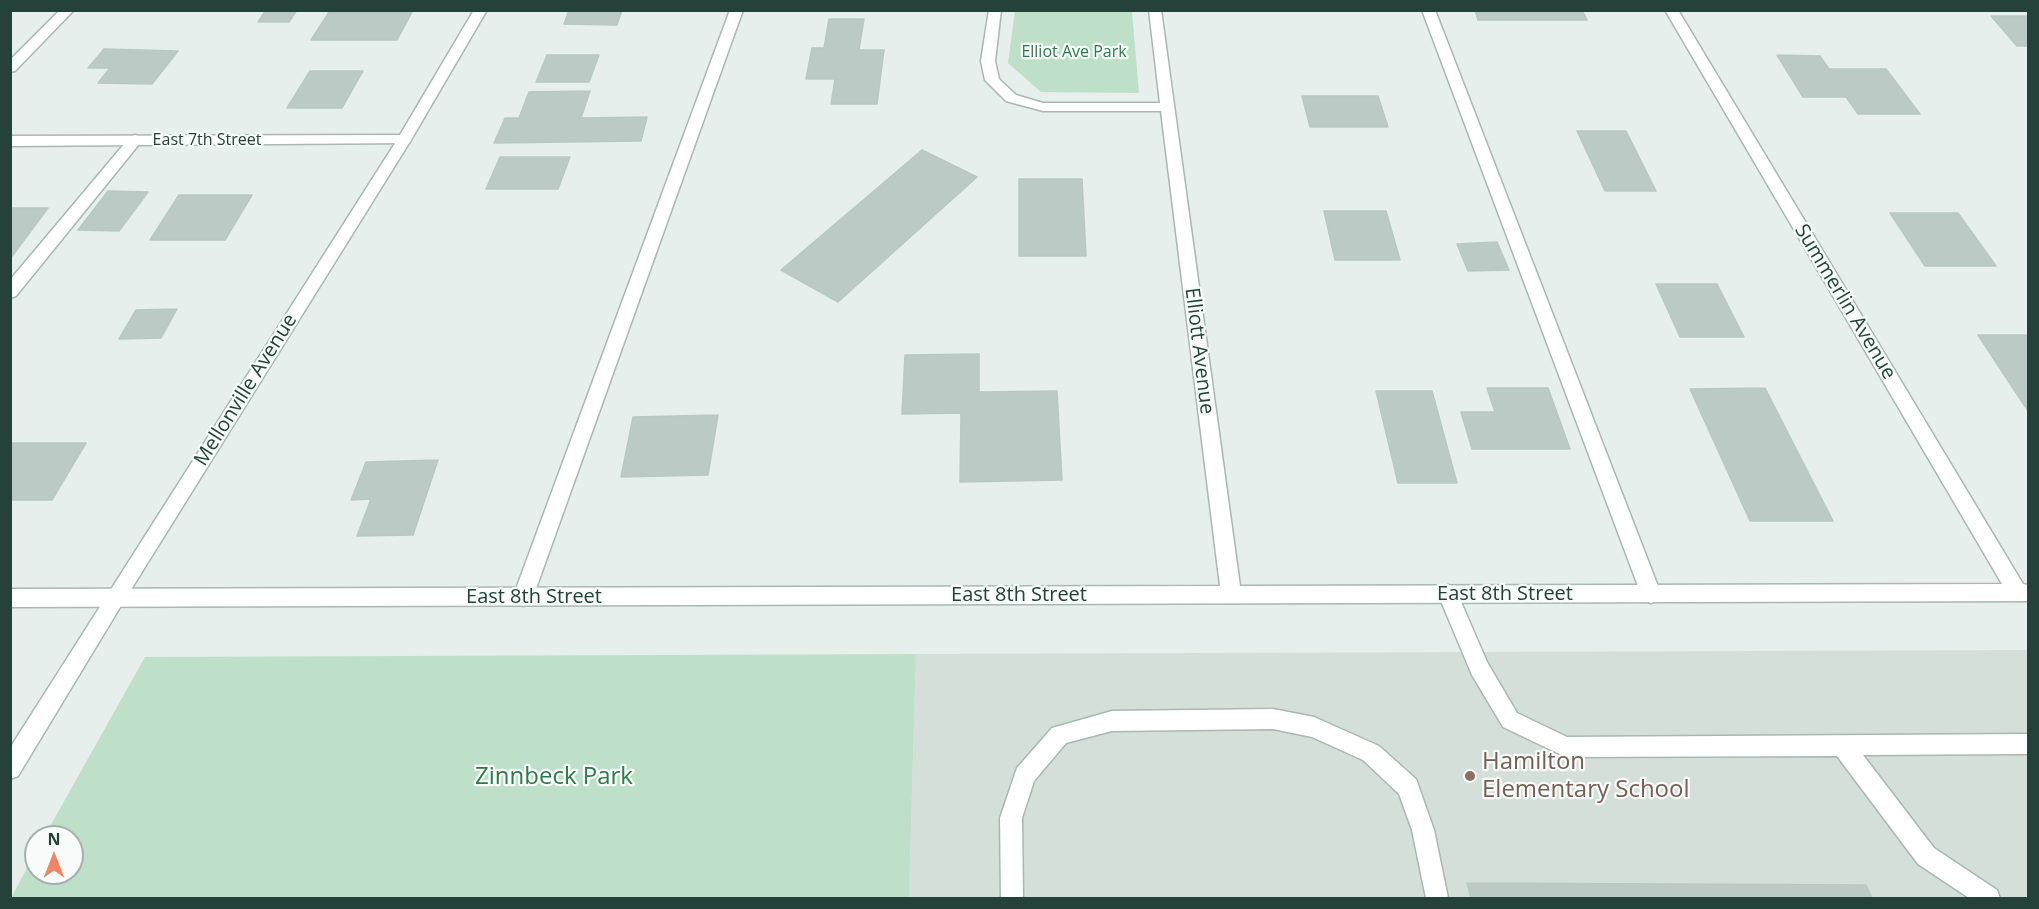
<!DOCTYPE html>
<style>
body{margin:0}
#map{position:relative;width:2039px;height:909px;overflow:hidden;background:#e6efeb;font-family:"Open Sans",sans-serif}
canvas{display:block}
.frame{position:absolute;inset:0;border:12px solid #24423a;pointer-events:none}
.north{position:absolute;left:24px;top:825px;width:60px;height:60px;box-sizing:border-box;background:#f7fbf9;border:2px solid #a3b1ad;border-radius:50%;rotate:0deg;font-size:16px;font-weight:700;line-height:24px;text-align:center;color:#24423a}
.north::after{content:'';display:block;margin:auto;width:21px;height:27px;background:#f4845f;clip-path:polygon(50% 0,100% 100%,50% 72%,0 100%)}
</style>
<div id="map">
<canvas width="2039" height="909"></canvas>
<div class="frame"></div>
<div class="north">N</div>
</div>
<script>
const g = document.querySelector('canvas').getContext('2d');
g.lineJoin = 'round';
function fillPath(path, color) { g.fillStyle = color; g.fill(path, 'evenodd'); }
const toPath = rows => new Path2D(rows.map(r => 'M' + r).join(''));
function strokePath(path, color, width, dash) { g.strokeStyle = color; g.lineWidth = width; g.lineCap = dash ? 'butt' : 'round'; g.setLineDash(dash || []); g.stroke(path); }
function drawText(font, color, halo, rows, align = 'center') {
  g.font = font + ' "Open Sans",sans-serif'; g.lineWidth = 4.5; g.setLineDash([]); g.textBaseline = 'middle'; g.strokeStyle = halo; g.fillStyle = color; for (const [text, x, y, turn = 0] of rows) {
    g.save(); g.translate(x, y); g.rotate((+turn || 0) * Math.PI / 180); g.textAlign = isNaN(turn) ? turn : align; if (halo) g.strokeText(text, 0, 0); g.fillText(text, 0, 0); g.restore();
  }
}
fillPath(toPath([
 [2028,650,2028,898,909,898,916,654]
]), '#d4dfda');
fillPath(toPath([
 [1015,11,1132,11,1139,93,1041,92,1008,63],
 [916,654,909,898,11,898,36,851,36,873,72,873,72,837,44,837,145,657]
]), '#bfe0c8');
const building = toPath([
 [266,10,297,10,289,22,258,22,266,10],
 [569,10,622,10,617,25,564,24,569,10],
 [1475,10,1582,10,1587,20,1478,20,1475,10],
 [329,12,412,12,397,40,311,40,329,12],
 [1991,16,2028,16,2028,46,2017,46,1991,16],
 [829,19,864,19,859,50,884,50,877,104,831,104,835,79,806,79,812,48,824,48,829,19],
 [104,49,178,51,152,84,98,83,110,68,88,68,104,49],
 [547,55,599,55,589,82,536,82,547,55],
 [1777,55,1820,56,1829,69,1886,69,1920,114,1858,114,1846,97,1803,97,1777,55],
 [310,71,363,71,342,108,287,108,310,71],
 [590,91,581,118,647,117,641,141,494,143,505,118,519,118,529,92,590,91],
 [1302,96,1378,96,1388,127,1310,127,1302,96],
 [1577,131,1626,131,1656,191,1605,191,1577,131],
 [922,150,977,177,838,302,781,270,922,150],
 [500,157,570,157,558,189,486,189,500,157],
 [1019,179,1082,179,1086,256,1019,256,1019,179],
 [108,191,148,192,119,231,78,230,108,191],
 [179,195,252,195,225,240,150,240,179,195],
 [10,208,48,208,10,259,10,208],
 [1324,211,1386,211,1400,260,1335,260,1324,211],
 [1890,213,1958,213,1996,266,1925,266,1890,213],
 [1497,242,1509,270,1468,271,1457,244,1497,242],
 [1656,284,1717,284,1744,337,1680,337,1656,284],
 [177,309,161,338,119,339,136,310,177,309],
 [1978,335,2028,335,2028,411,1978,335],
 [979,354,979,392,1057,391,1062,480,960,482,961,413,902,414,905,355,979,354],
 [1487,388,1548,388,1570,449,1472,449,1461,412,1495,412,1487,388],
 [1765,388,1833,521,1750,521,1690,389,1765,388],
 [1376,391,1432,391,1457,483,1398,483,1376,391],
 [718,415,708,475,621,477,633,417,718,415],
 [10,443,86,443,52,500,10,500,10,443],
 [438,460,413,535,357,536,371,499,351,500,366,462,438,460],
 [1467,883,1866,885,1872,898,1471,898,1467,883]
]);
fillPath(building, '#bbcac4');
strokePath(building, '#b8c9c2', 1.5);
const service = toPath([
 [730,10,743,10,533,597,530,603,523,606,516,603,513,597,730,10],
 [1422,10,1435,10,1661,594,1658,600,1651,603,1644,600,1641,594,1422,10],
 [135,135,140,137,142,140,140,143,16,296,10,298,10,280,130,137,135,135],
 [1448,585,1455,588,1487,662,1517,713,1567,737,2028,734,2028,754,1863,755,1934,848,1997,890,2000,898,1969,898,1918,864,1837,756,1566,757,1503,727,1472,675,1438,594,1441,588,1448,585],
 [1273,709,1314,717,1379,746,1416,779,1434,830,1448,898,1426,898,1412,830,1399,794,1363,760,1312,737,1273,729,1112,731,1066,743,1034,781,1022,818,1023,898,1001,898,1000,818,1017,768,1052,728,1112,711,1273,709]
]);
const minor = toPath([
 [60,10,74,10,15,71,10,72,10,60,60,10],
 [989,10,1001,10,995,61,999,79,1016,95,1043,103,1160,103,1149,10,1161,10,1240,586,2002,584,1665,10,1678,10,2023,584,2028,585,2028,601,10,607,10,589,1220,586,1161,111,1043,111,1006,101,985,80,981,61,989,10],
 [404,135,411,140,409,143,10,146,10,136,404,135]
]);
const tertiary = toPath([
 [474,10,487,10,411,140,122,604,18,776,10,779,10,748,397,140,474,10]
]);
strokePath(service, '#a8b8b2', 3);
strokePath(minor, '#a8b8b2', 3);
strokePath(tertiary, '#a8b8b2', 3);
fillPath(service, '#fff');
fillPath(minor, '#fff');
fillPath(tertiary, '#fff');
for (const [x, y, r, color] of [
 [1470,776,6,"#8d6e63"]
]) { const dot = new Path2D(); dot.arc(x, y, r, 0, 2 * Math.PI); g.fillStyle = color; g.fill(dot); strokePath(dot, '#f7fbf9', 2); }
drawText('16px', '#2d7a4b', '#f7fbf9', [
 ["Elliot Ave Park",1074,52]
]);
drawText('16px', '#24423a', '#f7fbf9', [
 ["East 7th Street",207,140]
]);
drawText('20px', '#24423a', '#f7fbf9', [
 ["Summerlin Avenue",1845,302,59],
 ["Elliott Avenue",1199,351,83],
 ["Mellonville Avenue",246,390,-58],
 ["East 8th Street",1505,594],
 ["East 8th Street",1019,595],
 ["East 8th Street",534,597]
]);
drawText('24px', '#785e54', '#f7fbf9', [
 ["Hamilton",1482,762],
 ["Elementary School",1482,790]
], 'left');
drawText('24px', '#2d7a4b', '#f7fbf9', [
 ["Zinnbeck Park",554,777]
]);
</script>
